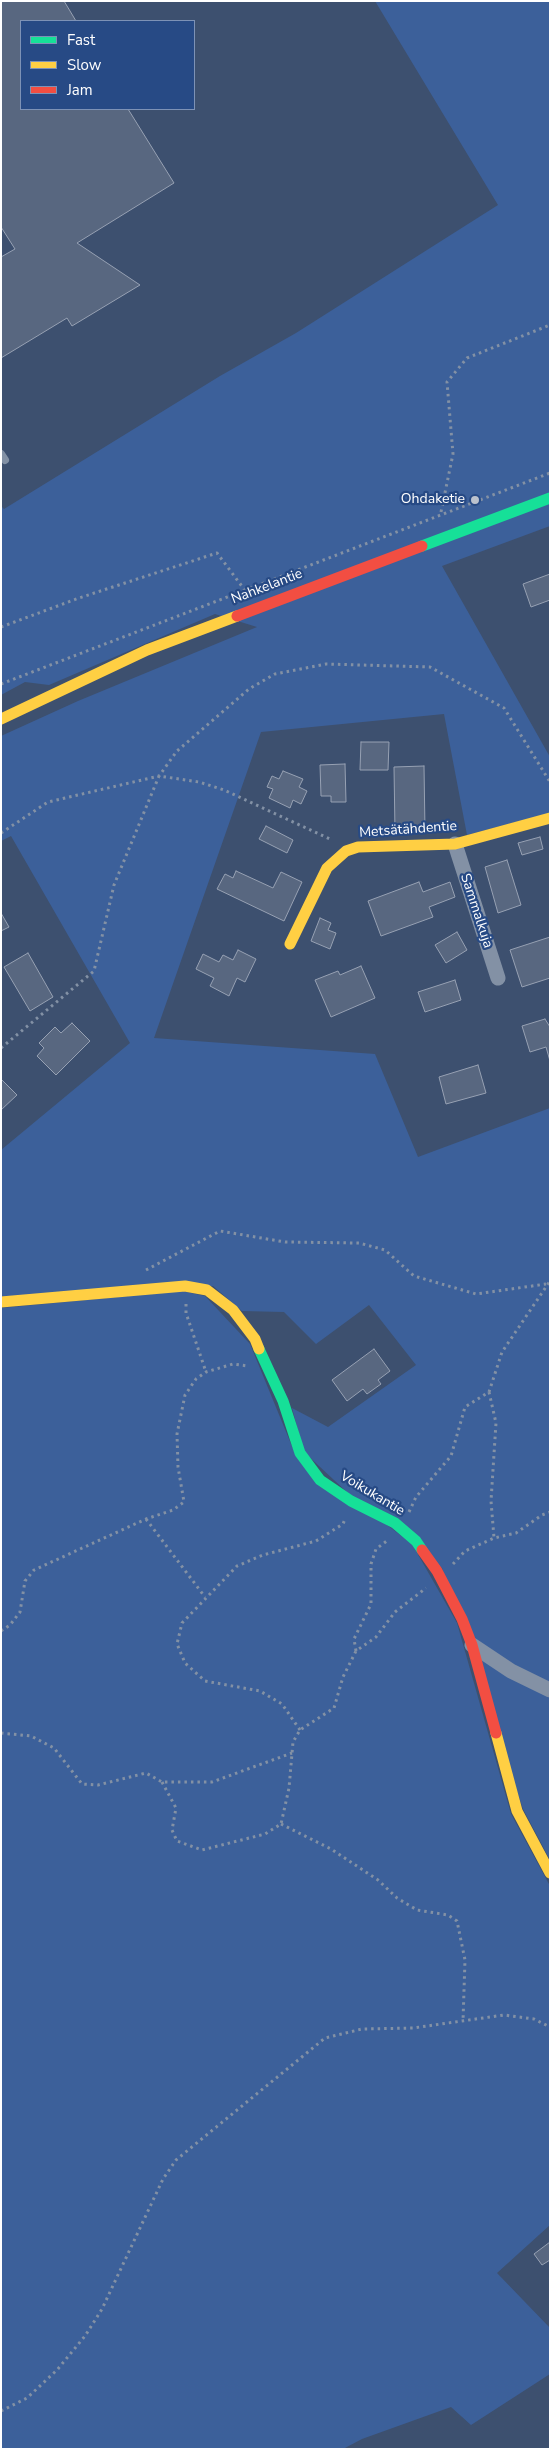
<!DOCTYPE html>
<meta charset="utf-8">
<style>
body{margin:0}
#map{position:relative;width:551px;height:2450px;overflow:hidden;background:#3d506f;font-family:"Nunito Sans",sans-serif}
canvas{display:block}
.frame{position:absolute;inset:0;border:2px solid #fff;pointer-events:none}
.legend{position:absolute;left:20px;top:20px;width:175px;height:90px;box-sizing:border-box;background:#274a85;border:1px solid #7d92b6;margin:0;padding:6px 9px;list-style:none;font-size:15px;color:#fff}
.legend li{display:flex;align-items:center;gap:10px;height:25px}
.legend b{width:25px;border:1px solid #7d92b6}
</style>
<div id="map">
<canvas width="551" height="2450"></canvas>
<div class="frame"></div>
<ul class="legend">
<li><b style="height:6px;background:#16e098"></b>Fast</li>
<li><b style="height:6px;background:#ffcf43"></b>Slow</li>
<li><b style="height:6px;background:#f24e42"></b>Jam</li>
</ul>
</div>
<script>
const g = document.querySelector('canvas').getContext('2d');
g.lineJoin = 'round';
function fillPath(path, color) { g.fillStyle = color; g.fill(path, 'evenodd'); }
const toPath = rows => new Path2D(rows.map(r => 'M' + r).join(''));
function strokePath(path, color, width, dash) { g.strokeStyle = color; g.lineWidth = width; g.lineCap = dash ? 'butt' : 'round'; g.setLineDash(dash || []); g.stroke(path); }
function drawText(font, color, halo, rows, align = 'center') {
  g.font = font + ' "Nunito Sans",sans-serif'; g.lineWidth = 4.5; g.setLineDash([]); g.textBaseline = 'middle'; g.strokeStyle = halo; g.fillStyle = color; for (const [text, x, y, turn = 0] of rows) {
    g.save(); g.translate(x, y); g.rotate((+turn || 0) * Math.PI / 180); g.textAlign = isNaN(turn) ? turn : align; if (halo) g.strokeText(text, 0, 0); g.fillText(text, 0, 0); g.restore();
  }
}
fillPath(toPath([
 [375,1,550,1,550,526,442,566,550,757,550,813,467,835,444,714,261,732,154,1038,375,1054,418,1157,550,1108,550,1860,523,1809,442,1568,349,1494,304,1452,292,1408,328,1427,416,1365,369,1305,316,1344,284,1312,242,1311,213,1286,1,1297,1,1150,130,1043,11,836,1,841,1,736,78,701,257,627,215,614,49,685,25,682,1,695,1,506,4,509,220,376,296,333,498,205],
 [182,1291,205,1296,250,1344,296,1456,412,1544,457,1623,511,1814,550,1886,550,2225,497,2273,550,2328,550,2374,471,2425,451,2407,362,2439,343,2449,1,2449,1,1308]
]), '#3c609a');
const building = toPath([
 [1,1,64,1,76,21,21,21,21,109,128,109,174,183,77,243,140,285,72,326,67,318,1,358,1,257,15,249,1,227,1,1],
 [550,574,550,600,531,607,523,584,550,574],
 [361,742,389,742,388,770,360,770,361,742],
 [345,764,346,802,331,802,331,796,321,796,320,765,345,764],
 [424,766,425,831,395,832,394,767,424,766],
 [283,771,303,779,299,787,307,791,301,804,293,800,290,808,269,798,273,789,267,787,272,776,279,779,283,771],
 [266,826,293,840,287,853,259,839,266,826],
 [540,837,543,849,522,855,518,843,540,837],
 [507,860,521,905,498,913,485,867,507,860],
 [236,871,273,888,281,872,302,882,284,921,217,889,225,874,233,878,236,871],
 [419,882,423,892,450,882,455,897,429,907,433,917,381,936,368,901,419,882],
 [1,913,9,927,1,931,1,913],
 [320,918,331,923,328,930,336,933,330,949,311,941,320,918],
 [457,932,467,950,446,963,435,945,457,932],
 [550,937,550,978,522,987,510,950,550,937],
 [238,950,256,959,245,982,237,978,229,996,210,986,214,978,196,969,203,954,219,962,223,955,233,960,238,950],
 [28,953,53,997,30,1011,4,967,28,953],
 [361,966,375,998,331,1017,315,980,338,971,340,975,361,966],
 [455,980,461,1000,425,1012,418,992,455,980],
 [545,1019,550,1027,550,1061,546,1047,530,1052,522,1026,545,1019],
 [72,1023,90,1041,56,1075,37,1056,44,1048,39,1043,55,1027,61,1033,72,1023],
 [478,1065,486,1093,446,1104,439,1077,478,1065],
 [1,1079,17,1095,1,1110,1,1079],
 [374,1349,390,1371,378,1380,381,1384,367,1394,363,1389,347,1401,332,1380,374,1349],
 [550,2242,550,2260,542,2265,534,2254,550,2242]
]);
fillPath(building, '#586780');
strokePath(building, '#97a1b3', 1);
strokePath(toPath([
 [441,512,453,454,447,382,467,358,550,325],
 [1,627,79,598,217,553,244,589],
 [1,684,550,473],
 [1,833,48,802,159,776,177,751,249,689,275,674,326,664,430,667,504,708,550,782],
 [1,1048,94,971,114,885,159,776,199,782,224,790,332,840],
 [146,1270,220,1231,285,1242,359,1243,385,1250,414,1276,476,1294,546,1284],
 [186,1304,186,1313,206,1372],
 [489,1392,496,1423,491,1501,494,1538],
 [409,1512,416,1497,451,1456,465,1407,489,1392,502,1352,550,1281],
 [146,1519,205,1597],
 [453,1564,465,1551,494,1538,516,1533,542,1515,550,1512],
 [1,1631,10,1625,20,1612,25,1581,34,1570,146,1519,173,1510,184,1502,178,1467,177,1434,185,1395,196,1379,206,1372,233,1364,248,1366],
 [356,1651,354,1639,371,1604,371,1564,376,1549,388,1540],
 [300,1730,282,1704,260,1691,205,1681,185,1663,177,1644,182,1623,237,1566,263,1555,316,1541,343,1524,345,1519],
 [1,1733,31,1736,54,1748,82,1784,98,1785,146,1773,162,1782,212,1782,292,1753],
 [162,1782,176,1808,172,1830,177,1841,202,1850,265,1834,281,1824,289,1788,293,1742,300,1730,334,1708,343,1677,356,1651,376,1637,395,1612,426,1588],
 [281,1824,331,1849,378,1880,397,1898,417,1910,448,1915,457,1921,465,1960,463,2021],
 [1,2411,27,2398,57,2370,85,2336,102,2309,163,2179,176,2160,325,2038,362,2029,413,2028,504,2015,534,2019,550,2027]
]), '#8391a5', 3, [2.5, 4]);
strokePath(toPath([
 [1,454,5,460]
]), '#8391a5', 8);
strokePath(toPath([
 [455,844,498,978],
 [472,1645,511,1671,550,1690]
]), '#8391a5', 15);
strokePath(toPath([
 [422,546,550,498],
 [259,1349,283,1401,300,1453,320,1480,351,1501,395,1523,416,1541,422,1550]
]), '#16e098', 11);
strokePath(toPath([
 [1,719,147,650,237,616],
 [290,944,327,868,346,851,358,847,455,844,550,818],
 [1,1302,185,1286,207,1290,233,1310,255,1339,259,1349],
 [496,1733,517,1811,550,1873]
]), '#ffcf43', 11);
strokePath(toPath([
 [237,616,422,546],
 [422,1550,437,1571,462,1619,472,1645,496,1733]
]), '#f24e42', 11);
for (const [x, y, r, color] of [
 [475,500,5,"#bbc2cd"]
]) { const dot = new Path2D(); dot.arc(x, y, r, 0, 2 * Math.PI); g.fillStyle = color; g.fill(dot); strokePath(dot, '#274a85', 2); }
drawText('14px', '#fff', '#274a85', [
 ["Ohdaketie",465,500]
], 'right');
drawText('14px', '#fff', '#274a85', [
 ["Nahkelantie",267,587,-21],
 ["Metsätähdentie",408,830,-4],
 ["Sammalkuja",476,911,72],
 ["Voikukantie",372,1494,31]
]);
</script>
